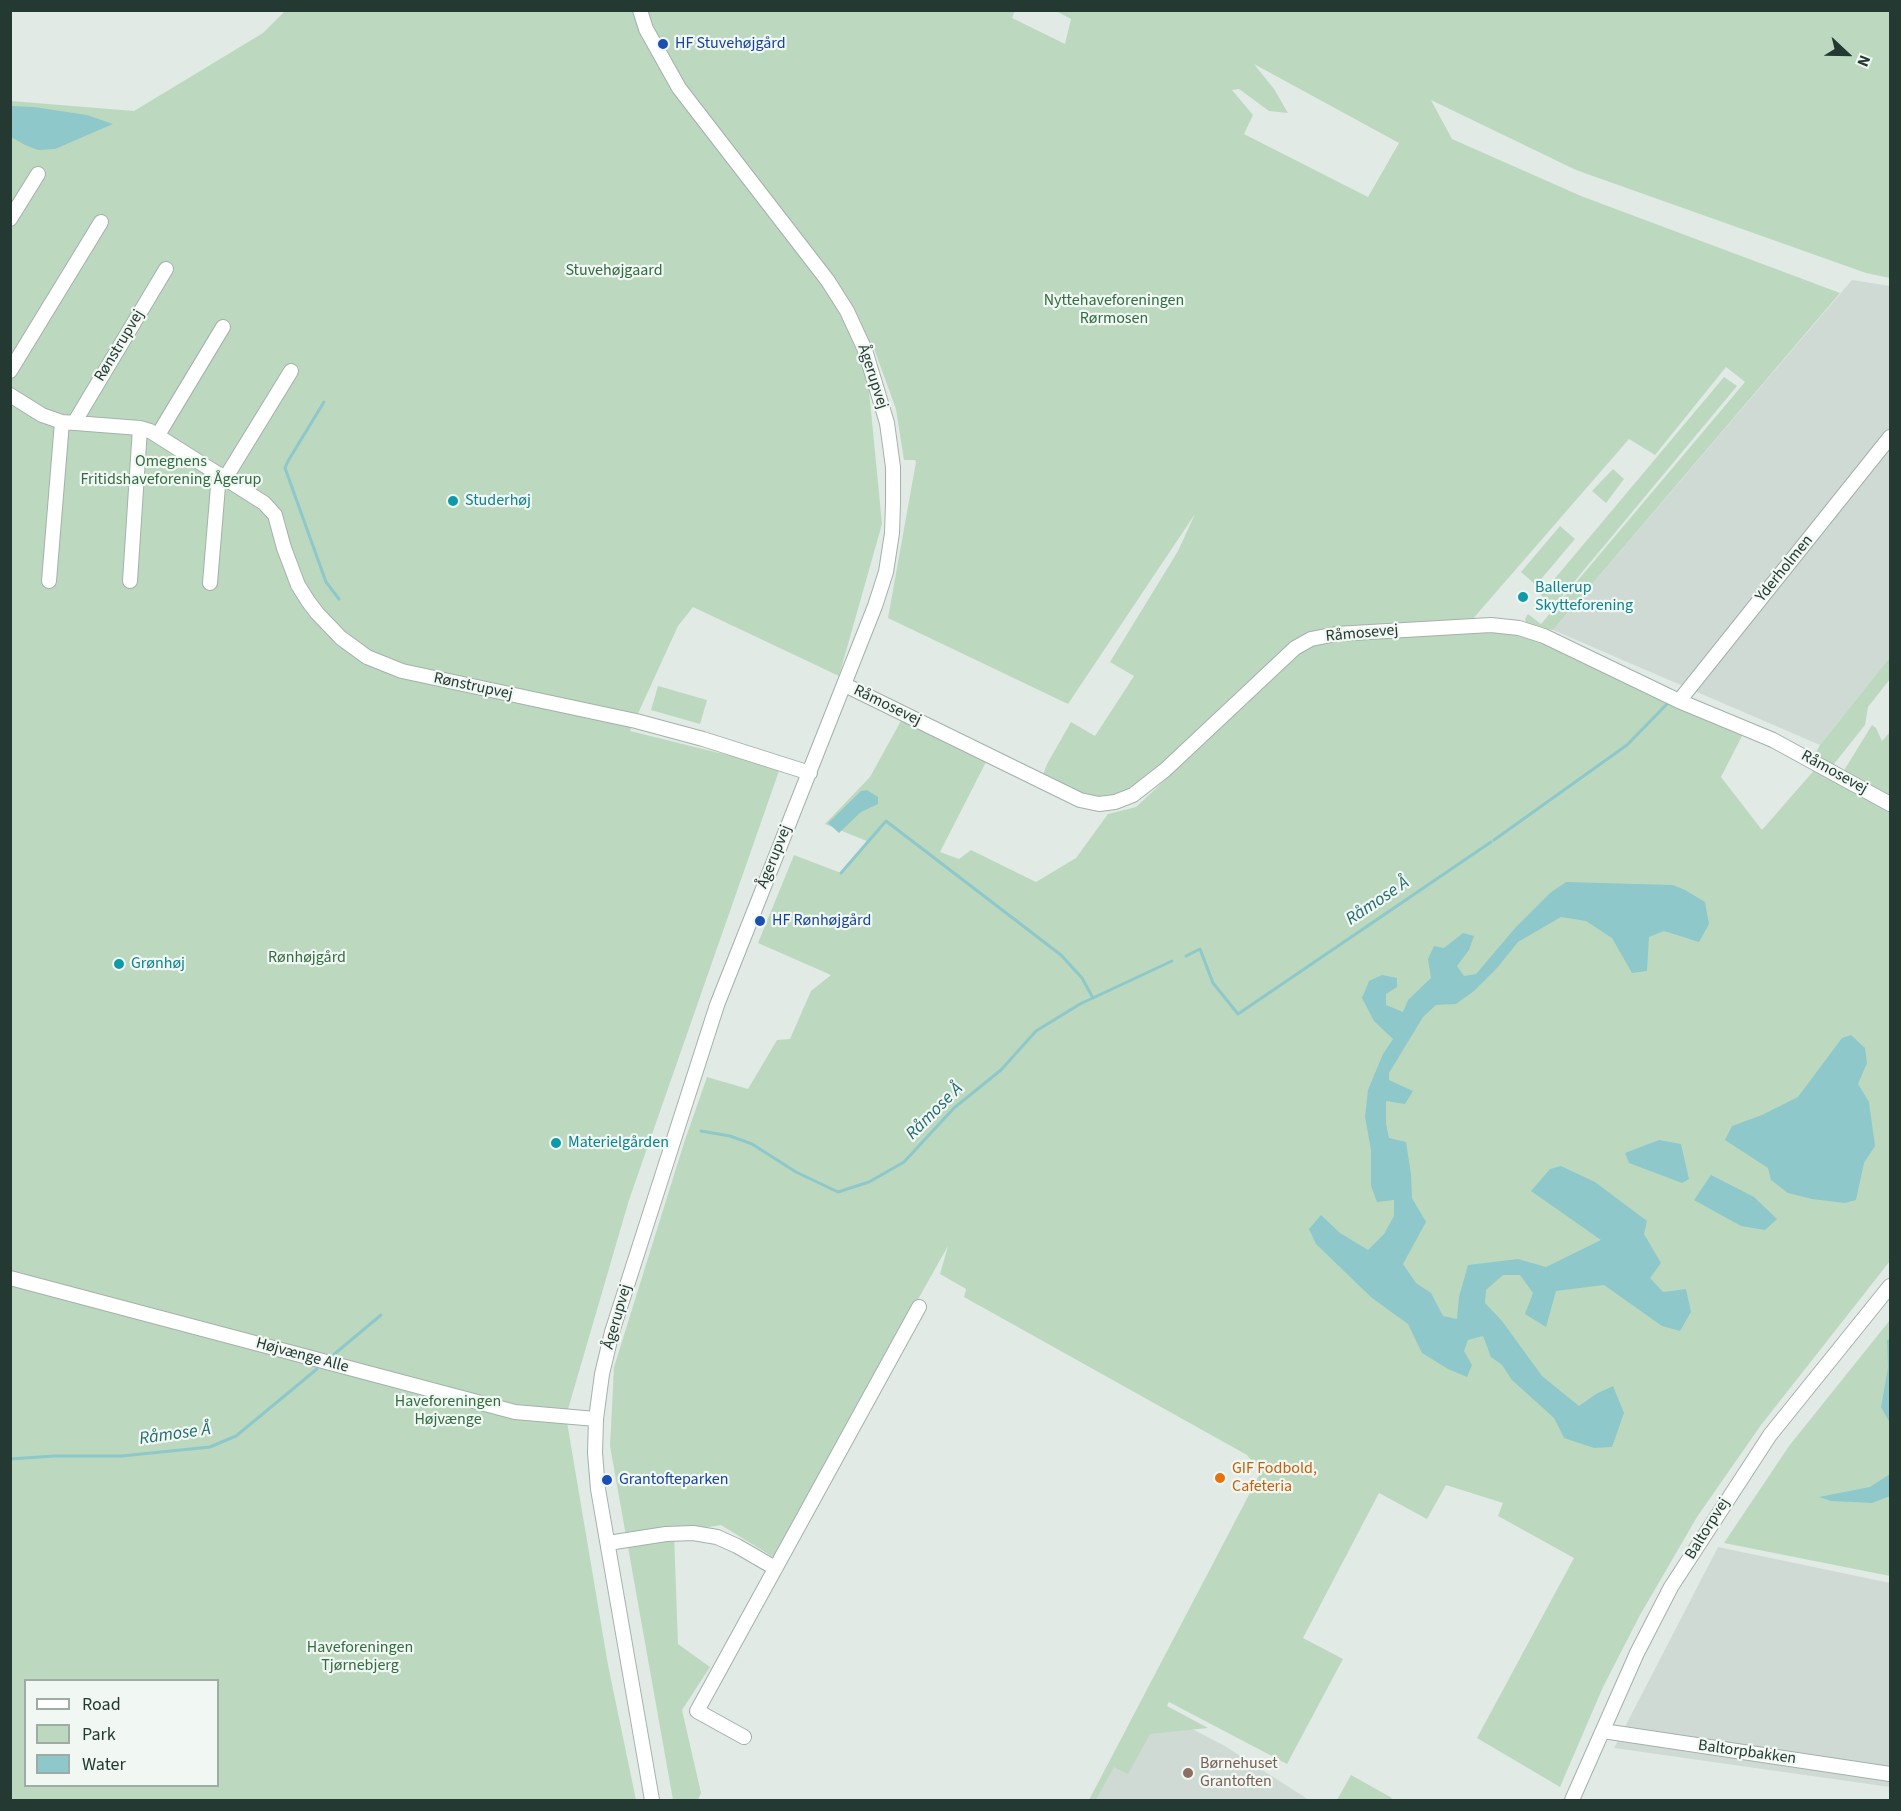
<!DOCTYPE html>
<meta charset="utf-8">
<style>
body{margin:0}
#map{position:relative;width:1901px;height:1811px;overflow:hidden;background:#e1eae5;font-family:"Source Sans 3",sans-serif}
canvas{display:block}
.frame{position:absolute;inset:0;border:12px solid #233931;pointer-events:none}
.legend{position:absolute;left:24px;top:1679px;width:195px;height:108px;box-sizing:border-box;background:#f1f7f3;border:2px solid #9faba5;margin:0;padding:8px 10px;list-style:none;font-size:18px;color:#233931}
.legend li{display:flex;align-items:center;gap:12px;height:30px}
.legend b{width:30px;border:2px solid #9faba5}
.north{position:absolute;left:1817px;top:24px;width:60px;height:60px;-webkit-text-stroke:4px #f1f7f3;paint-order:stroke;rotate:112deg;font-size:16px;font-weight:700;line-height:24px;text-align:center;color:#233931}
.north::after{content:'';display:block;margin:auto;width:21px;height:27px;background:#233931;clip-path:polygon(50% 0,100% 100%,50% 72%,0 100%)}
</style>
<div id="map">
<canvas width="1901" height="1811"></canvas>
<div class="frame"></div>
<ul class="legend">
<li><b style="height:8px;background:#fff"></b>Road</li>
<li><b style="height:16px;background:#bcd9c0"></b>Park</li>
<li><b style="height:16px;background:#8ec8ca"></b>Water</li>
</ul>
<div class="north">N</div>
</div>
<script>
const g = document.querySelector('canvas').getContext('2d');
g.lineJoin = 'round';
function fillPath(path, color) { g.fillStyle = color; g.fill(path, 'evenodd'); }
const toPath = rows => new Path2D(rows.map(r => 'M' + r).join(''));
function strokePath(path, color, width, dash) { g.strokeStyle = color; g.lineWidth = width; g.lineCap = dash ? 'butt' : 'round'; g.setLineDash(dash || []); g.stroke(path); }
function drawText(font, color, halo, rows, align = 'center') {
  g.font = font + ' "Source Sans 3",sans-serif'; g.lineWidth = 4.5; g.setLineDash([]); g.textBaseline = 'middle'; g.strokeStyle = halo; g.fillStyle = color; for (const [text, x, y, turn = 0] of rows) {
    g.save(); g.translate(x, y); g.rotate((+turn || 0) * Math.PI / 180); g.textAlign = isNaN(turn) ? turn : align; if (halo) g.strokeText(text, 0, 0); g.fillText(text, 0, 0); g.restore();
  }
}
fillPath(toPath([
 [1852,280,1890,286,1890,657,1820,745,1553,630],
 [1718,1547,1890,1583,1890,1787,1614,1748],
 [1146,1705,1225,1746,1309,1800,1094,1800]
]), '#d0dad4');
fillPath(toPath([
 [1015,10,1012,18,1065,44,1071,19,1056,11,1890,11,1890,278,1866,273,1576,170,1431,100,1452,139,1581,196,1840,293,1553,630,1527,626,1525,619,1528,614,1541,624,1745,382,1726,367,1655,455,1629,439,1471,621,1308,636,1131,791,1101,800,1080,795,1043,775,1047,764,1071,722,1095,736,1134,676,1110,662,1178,551,1195,514,1068,704,888,618,916,462,915,460,904,460,896,409,872,343,868,380,882,524,839,676,693,607,678,626,630,731,780,768,629,1200,566,1416,608,1665,636,1800,11,1800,11,101,134,111,263,33,285,11],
 [1254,64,1399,143,1368,197,1244,134,1253,115,1232,90,1239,89,1269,111,1288,113,1274,89],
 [26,1680,218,1680,218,1786,26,1786],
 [1724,377,1737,386,1554,606,1541,595],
 [1613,469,1624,479,1606,503,1592,491],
 [1560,526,1575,539,1536,585,1521,572],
 [1489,632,1517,632,1543,640,1744,732,1721,777,1762,830,1823,760,1814,756,1820,745,1890,657,1890,679,1868,707,1865,725,1834,764,1843,772,1872,725,1876,728,1882,741,1890,732,1890,1261,1761,1425,1697,1517,1640,1615,1603,1687,1560,1787,1477,1738,1574,1558,1498,1516,1503,1503,1446,1485,1427,1519,1379,1493,1303,1638,1343,1659,1287,1764,1169,1702,1167,1706,1208,1728,1150,1734,1128,1774,1114,1767,1096,1800,1089,1800,1263,1468,1254,1464,1247,1455,964,1297,966,1289,940,1274,948,1246,773,1557,721,1525,674,1533,678,1644,710,1667,682,1710,701,1793,698,1800,673,1800,610,1446,614,1367,684,1143,707,1077,748,1089,777,1040,790,1039,811,991,831,975,758,943,794,855,841,873,869,842,825,824,870,777,902,719,987,760,940,852,959,859,971,850,1036,882,1076,858,1108,814,1136,807,1303,651,1314,645,1339,640],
 [658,686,707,700,700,724,651,710],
 [1890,1320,1890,1576,1724,1543,1789,1446],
 [1351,1775,1392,1798,1390,1800,1337,1800]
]), '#bcd9c0');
fillPath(toPath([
 [11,106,34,107,87,115,113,124,55,149,38,150,25,145,11,137],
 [867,790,878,797,878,804,861,812,839,833,828,823,861,791],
 [1566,882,1673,885,1685,890,1705,902,1709,924,1699,942,1664,931,1649,937,1647,971,1632,973,1612,938,1586,921,1561,917,1518,942,1497,968,1474,991,1456,1004,1436,1005,1423,1017,1389,1073,1389,1080,1413,1091,1405,1104,1386,1101,1386,1124,1389,1138,1406,1142,1411,1174,1412,1198,1426,1222,1403,1264,1416,1283,1431,1293,1443,1316,1457,1319,1459,1297,1468,1265,1518,1259,1546,1267,1601,1240,1531,1191,1550,1169,1561,1166,1595,1182,1647,1221,1644,1234,1661,1263,1650,1278,1663,1292,1686,1289,1691,1312,1680,1331,1662,1326,1604,1285,1556,1291,1546,1327,1525,1314,1533,1293,1520,1275,1503,1275,1486,1290,1485,1303,1502,1321,1542,1376,1579,1406,1596,1394,1613,1386,1624,1413,1612,1447,1594,1448,1564,1438,1554,1418,1512,1380,1502,1365,1491,1357,1483,1336,1468,1340,1464,1351,1472,1365,1467,1377,1448,1369,1422,1353,1408,1324,1372,1298,1316,1244,1309,1229,1321,1215,1340,1233,1368,1250,1384,1234,1394,1216,1394,1200,1377,1202,1371,1186,1371,1150,1365,1117,1368,1090,1383,1054,1393,1039,1374,1021,1362,998,1369,981,1382,975,1397,978,1397,987,1386,994,1386,1005,1403,1012,1408,1000,1431,978,1428,959,1434,946,1444,948,1463,933,1474,936,1469,950,1457,966,1464,976,1476,974,1516,927,1550,893],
 [1851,1035,1865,1048,1867,1063,1858,1084,1869,1102,1875,1146,1864,1163,1856,1200,1845,1203,1812,1199,1788,1193,1771,1180,1768,1168,1725,1140,1732,1126,1762,1115,1798,1097,1842,1038],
 [1659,1140,1681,1144,1689,1179,1682,1183,1629,1163,1625,1153],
 [1711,1175,1754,1197,1777,1219,1765,1230,1741,1226,1694,1200],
 [1890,1339,1890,1423,1881,1407,1888,1368,1887,1340],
 [1890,1474,1890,1496,1872,1503,1831,1501,1819,1497,1870,1487]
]), '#8ec8ca');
strokePath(toPath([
 [324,402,288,461,285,468,326,582,339,599],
 [1494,840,1627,745,1667,704],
 [841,873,886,821,1061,955,1082,978,1093,998],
 [1186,956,1200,949,1213,983,1238,1014,1491,842],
 [701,1131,730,1136,752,1144,796,1172,838,1192,869,1182,904,1162,954,1108,1001,1070,1036,1031,1080,1004,1172,961],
 [332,1356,381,1315],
 [10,1459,54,1456,122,1456,210,1447,236,1436,317,1369]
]), '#8ec8ca', 3);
const minor = toPath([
 [640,10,646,29,679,88,828,281,847,311,865,350,887,423,893,467,893,503,892,533,886,572,875,606,717,1005,612,1332,602,1374,596,1419,595,1453,598,1489,652,1800],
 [10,219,38,174],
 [10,371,101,222],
 [10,395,42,415,62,422,140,428,150,431,264,503,275,515,284,548,298,585,308,601,317,613,341,638,367,657,402,671,636,721,703,739,810,773],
 [74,423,166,269],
 [158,435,223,327],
 [226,477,291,371],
 [49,581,62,422],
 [130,581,140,428],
 [210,583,219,474],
 [845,685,1080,800,1099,804,1115,802,1133,795,1165,770,1295,648,1311,639,1336,634,1491,625,1519,628,1544,636,1679,701,1773,740,1890,804],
 [1679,701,1890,437],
 [10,1278,515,1412,596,1419],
 [608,1543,666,1534,693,1533,717,1537,737,1546,775,1568],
 [1603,1731,1890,1774],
 [744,1737,697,1711,919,1307],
 [1572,1800,1637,1653,1671,1587,1770,1435,1890,1286]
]);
strokePath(minor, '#a4b1ab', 16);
strokePath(minor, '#fff', 14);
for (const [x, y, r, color] of [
 [663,44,6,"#1a4fb4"],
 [453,501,6,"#0f9aa8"],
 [1523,597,6,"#0f9aa8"],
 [760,921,6,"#1a4fb4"],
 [119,964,6,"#0f9aa8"],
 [556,1143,6,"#0f9aa8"],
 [1220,1478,6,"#e8710a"],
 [607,1480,6,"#1a4fb4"],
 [1188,1773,6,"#8d6e63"]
]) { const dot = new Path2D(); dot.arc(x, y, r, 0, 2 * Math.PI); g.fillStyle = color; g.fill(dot); strokePath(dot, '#f1f7f3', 2); }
drawText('16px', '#164399', '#f1f7f3', [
 ["HF Stuvehøjgård",675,44],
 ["HF Rønhøjgård",772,921],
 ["Grantofteparken",619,1480]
], 'left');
drawText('16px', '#326c41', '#f1f7f3', [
 ["Stuvehøjgaard",614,271],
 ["Nyttehaveforeningen",1114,301],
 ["Rørmosen",1114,319],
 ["Omegnens",171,462],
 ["Fritidshaveforening Ågerup",171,480],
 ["Rønhøjgård",307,958],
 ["Haveforeningen",448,1402],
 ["Højvænge",448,1420],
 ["Haveforeningen",360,1648],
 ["Tjørnebjerg",360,1666]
]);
drawText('16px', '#233931', '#f1f7f3', [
 ["Rønstrupvej",120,346,-59],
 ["Ågerupvej",872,377,72],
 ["Yderholmen",1785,569,-51],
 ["Råmosevej",1362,634,-5],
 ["Rønstrupvej",473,687,12],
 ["Råmosevej",887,706,26],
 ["Råmosevej",1834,773,29],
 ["Ågerupvej",775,857,-68],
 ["Ågerupvej",618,1317,-74],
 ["Højvænge Alle",302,1356,15],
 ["Baltorpvej",1708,1529,-58],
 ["Baltorpbakken",1747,1753,8]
]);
drawText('16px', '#0d838f', '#f1f7f3', [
 ["Studerhøj",465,501],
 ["Ballerup",1535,588],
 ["Skytteforening",1535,606],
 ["Grønhøj",131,964],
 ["Materielgården",568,1143]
], 'left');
drawText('16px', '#c56008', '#f1f7f3', [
 ["GIF Fodbold,",1232,1469],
 ["Cafeteria",1232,1487]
], 'left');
drawText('16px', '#785e54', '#f1f7f3', [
 ["Børnehuset",1200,1764],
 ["Grantoften",1200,1782]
], 'left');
drawText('italic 18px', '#246b6f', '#f1f7f3', [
 ["Råmose Å",1378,902,-34],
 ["Råmose Å",935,1112,-45],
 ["Råmose Å",175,1435,-8]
]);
</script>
